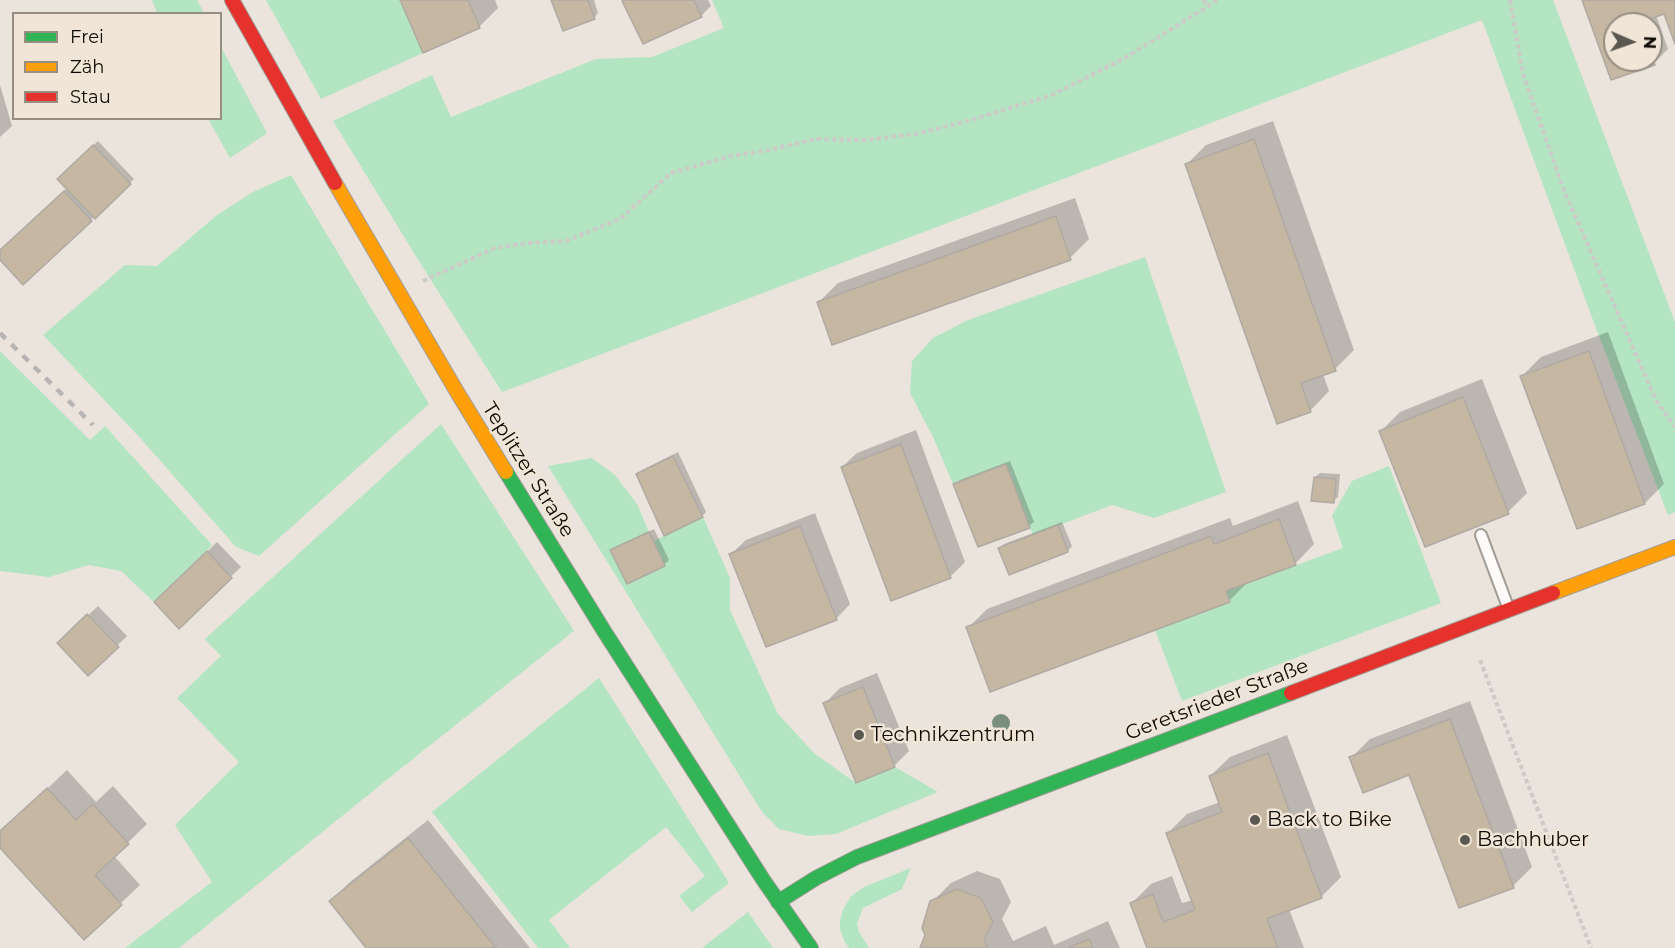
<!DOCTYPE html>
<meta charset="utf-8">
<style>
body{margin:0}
#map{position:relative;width:1675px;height:948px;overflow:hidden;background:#eae4dc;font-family:Montserrat,sans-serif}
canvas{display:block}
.legend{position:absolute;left:12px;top:12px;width:210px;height:108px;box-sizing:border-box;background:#f0e5d6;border:2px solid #968e83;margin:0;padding:8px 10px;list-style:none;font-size:18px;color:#0e0b06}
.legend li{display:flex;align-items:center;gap:12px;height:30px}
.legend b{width:30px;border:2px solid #968e83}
.north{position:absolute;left:1603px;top:12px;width:60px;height:60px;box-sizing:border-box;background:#f0e5d6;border:2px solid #968e83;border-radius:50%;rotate:92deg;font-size:16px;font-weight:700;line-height:24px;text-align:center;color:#0e0b06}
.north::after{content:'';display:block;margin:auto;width:21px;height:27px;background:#5b5751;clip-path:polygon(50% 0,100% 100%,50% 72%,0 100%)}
</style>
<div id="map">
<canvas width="1675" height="948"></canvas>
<ul class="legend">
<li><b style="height:8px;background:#30b455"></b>Frei</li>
<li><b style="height:8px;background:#ff9f0a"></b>Zäh</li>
<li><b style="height:8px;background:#e5322d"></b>Stau</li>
</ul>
<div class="north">N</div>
</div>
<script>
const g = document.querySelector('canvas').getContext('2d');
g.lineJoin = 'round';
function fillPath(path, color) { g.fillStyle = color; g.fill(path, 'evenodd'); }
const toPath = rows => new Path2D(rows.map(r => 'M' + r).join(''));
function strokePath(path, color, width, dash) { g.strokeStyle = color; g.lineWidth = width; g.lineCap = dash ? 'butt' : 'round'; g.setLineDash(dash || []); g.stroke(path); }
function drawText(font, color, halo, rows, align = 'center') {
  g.font = font + ' Montserrat,sans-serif'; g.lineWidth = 5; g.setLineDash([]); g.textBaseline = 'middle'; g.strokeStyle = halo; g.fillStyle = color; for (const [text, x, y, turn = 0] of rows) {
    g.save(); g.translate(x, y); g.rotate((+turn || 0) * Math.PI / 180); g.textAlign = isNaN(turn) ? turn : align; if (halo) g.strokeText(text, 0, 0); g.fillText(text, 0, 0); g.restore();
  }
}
fillPath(toPath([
 [152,0,197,0,204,13,157,13],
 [266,0,400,0,423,53,321,99],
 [712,0,1553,0,1675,322,1675,512,1668,515,1597,331,1482,20,502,392,422,266,333,121,432,75,451,117,596,59,652,57,724,28],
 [221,47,267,133,230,158,208,119,220,118],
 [291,175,429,404,259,556,236,547,142,440,43,335,125,265,157,266,217,215,253,192],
 [1145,257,1226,492,1154,518,1112,505,1033,535,1006,464,953,484,933,437,910,393,912,361,933,338,968,320],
 [0,351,90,440,105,426,212,545,154,602,121,571,89,565,49,577,0,571],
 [441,424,574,631,399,770,179,948,125,948,212,882,175,825,239,762,177,698,221,656,205,639],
 [592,458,615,475,637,504,649,532,610,550,627,584,665,566,654,541,703,517,730,578,730,610,778,714,815,754,856,783,895,767,938,792,836,834,808,836,779,829,762,812,548,466],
 [1389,466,1441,603,1182,701,1155,630,1229,602,1226,591,1343,548,1332,516,1352,481],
 [599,678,729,883,692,912,679,896,705,876,666,827,549,920,570,948,538,948,432,812],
 [911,868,902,889,863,908,857,923,859,932,869,948,849,948,844,940,840,929,840,921,843,910,851,896,864,887],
 [748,912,773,948,702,948]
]), '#b4e5c2');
fillPath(toPath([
 [402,0,495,0,498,8,479,27],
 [553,0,594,0,598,13,594,18],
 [626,0,708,0,711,6,701,16],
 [1584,0,1675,0,1675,39,1665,12,1656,15,1668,49,1654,63,1612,78],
 [1615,24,1651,24,1651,60,1615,60],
 [0,85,12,126,0,137],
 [1273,121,1354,350,1335,369,1323,374,1329,391,1310,411,1187,164,1206,145],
 [98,141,134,179,23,283,0,258,0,252,67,188,59,179],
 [1075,198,1089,239,1070,258,819,302,838,283],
 [1608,332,1664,484,1645,503,1522,376,1541,357],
 [1482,379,1527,493,1508,512,1381,431,1400,412],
 [916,430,965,562,951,576,892,599,842,467,857,453],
 [678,452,706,512,702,516,637,474,642,470],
 [1010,461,1034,522,1029,526,955,484,960,480],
 [1320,473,1340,474,1338,497,1333,501,1315,477],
 [1298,501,1314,544,1295,564,1248,582,1229,601,968,628,987,609,1230,518,1233,526],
 [815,513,850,604,836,619,731,554,746,540],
 [1062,522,1072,546,1068,551,1010,573,1000,549,1004,544],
 [654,529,669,560,664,565,612,550,617,546],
 [217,542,241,567,179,627,156,602],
 [98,606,127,636,88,674,59,643],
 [877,673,909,751,894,766,825,703,840,688],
 [1470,701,1532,867,1513,886,1410,773,1351,758,1370,739],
 [1287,735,1341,877,1321,897,1289,909,1304,948,1148,948,1132,903,1151,884,1172,876,1182,903,1193,900,1168,833,1187,814,1220,802,1210,776,1230,757],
 [67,770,96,802,113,786,147,824,114,856,140,885,84,938,0,846,0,833],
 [428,820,530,948,368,948,331,901,350,882],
 [977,871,1000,879,1011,902,1002,919,1013,941,1046,926,1054,945,1108,921,1120,948,922,948,926,935,932,902,951,883]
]), '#0003');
const building = toPath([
 [400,0,468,0,480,28,423,53,400,0],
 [551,0,588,0,595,19,563,31,551,0],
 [625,0,694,0,702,17,643,44,622,1,625,0],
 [1582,0,1675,0,1675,44,1664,14,1639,23,1640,24,1615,24,1615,60,1651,60,1651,55,1655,65,1611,80,1582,0],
 [1254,139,1336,371,1301,383,1311,412,1277,424,1185,164,1254,139],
 [93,145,131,184,95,219,57,179,93,145],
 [64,191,92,221,23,285,0,260,0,250,64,191],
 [1056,216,1071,260,832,345,817,302,1056,216],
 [1589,351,1645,504,1577,529,1520,376,1589,351],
 [1463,397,1509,514,1425,547,1379,431,1463,397],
 [901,444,951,578,891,601,841,467,901,444],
 [673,456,703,517,664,536,636,474,673,456],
 [1006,464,1030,528,978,547,953,484,1006,464],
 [1314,477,1336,479,1334,503,1311,501,1314,477],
 [1279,519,1296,565,1226,591,1230,602,990,692,966,627,1211,536,1214,544,1279,519],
 [1058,525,1068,552,1009,575,998,548,1058,525],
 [800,526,837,620,766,647,729,554,800,526],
 [649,532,665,566,627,584,610,550,649,532],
 [207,551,232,578,179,629,154,602,207,551],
 [87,614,119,647,88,676,57,643,87,614],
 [863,687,895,767,856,783,823,703,863,687],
 [1450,719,1514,888,1459,908,1409,775,1363,793,1349,757,1450,719],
 [1268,753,1322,898,1267,919,1278,948,1147,948,1130,903,1153,894,1163,922,1195,910,1166,833,1222,812,1209,776,1268,753],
 [47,788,76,820,93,804,129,844,95,875,122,905,84,940,0,848,0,831,47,788],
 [408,838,496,948,366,948,359,939,329,901,408,838],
 [957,889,981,898,993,922,984,939,988,948,920,948,925,935,922,928,930,901,957,889],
 [1089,939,1093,948,1068,948,1072,946,1089,939]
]);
fillPath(building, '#c5b7a1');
strokePath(building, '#afaaa4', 1.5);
const lane = toPath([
 [1481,535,1508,607]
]);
const fast = toPath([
 [506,472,604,631,764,881,811,948],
 [778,902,816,878,857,857,1291,693]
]);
const slow = toPath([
 [335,183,457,392,506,472],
 [1553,593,1675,547]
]);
const jam = toPath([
 [232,0,335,183],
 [1291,693,1553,593]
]);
strokePath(lane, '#a19c96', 14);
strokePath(fast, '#a19c96', 16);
strokePath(slow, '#a19c96', 16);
strokePath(jam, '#a19c96', 16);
strokePath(toPath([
 [1204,0,1207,7],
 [1510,0,1523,74,1565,193,1656,400,1675,427],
 [423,281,495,248,528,243,566,241,620,219,671,173,731,156,769,150,815,139,864,140,916,134,971,120,1052,95,1123,59,1207,7,1217,0],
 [1480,660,1591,948]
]), '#cdcbc8', 4, [4.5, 3]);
strokePath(lane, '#fcfbfa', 10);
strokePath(fast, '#30b455', 14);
strokePath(slow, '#ff9f0a', 14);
strokePath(jam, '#e5322d', 14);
strokePath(toPath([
 [0,333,93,425]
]), '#b7b5b3', 4.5, [8, 8]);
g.fillStyle = '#798e7d';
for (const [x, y] of [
 [1001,723]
]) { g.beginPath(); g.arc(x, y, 9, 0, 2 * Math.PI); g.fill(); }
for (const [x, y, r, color] of [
 [859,735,6,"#5b5751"],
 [1255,820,6,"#5b5751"],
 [1465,840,6,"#5b5751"]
]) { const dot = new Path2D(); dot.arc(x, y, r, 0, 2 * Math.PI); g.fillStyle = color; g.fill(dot); strokePath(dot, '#f0e5d6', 2); }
drawText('20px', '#0e0b06', '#f0e5d6', [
 ["Teplitzer Straße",528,470,58],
 ["Geretsrieder Straße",1217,700,-21]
]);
drawText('20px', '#0e0b06', '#f0e5d6', [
 ["Technikzentrum",871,735],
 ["Back to Bike",1267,820],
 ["Bachhuber",1477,840]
], 'left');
</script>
